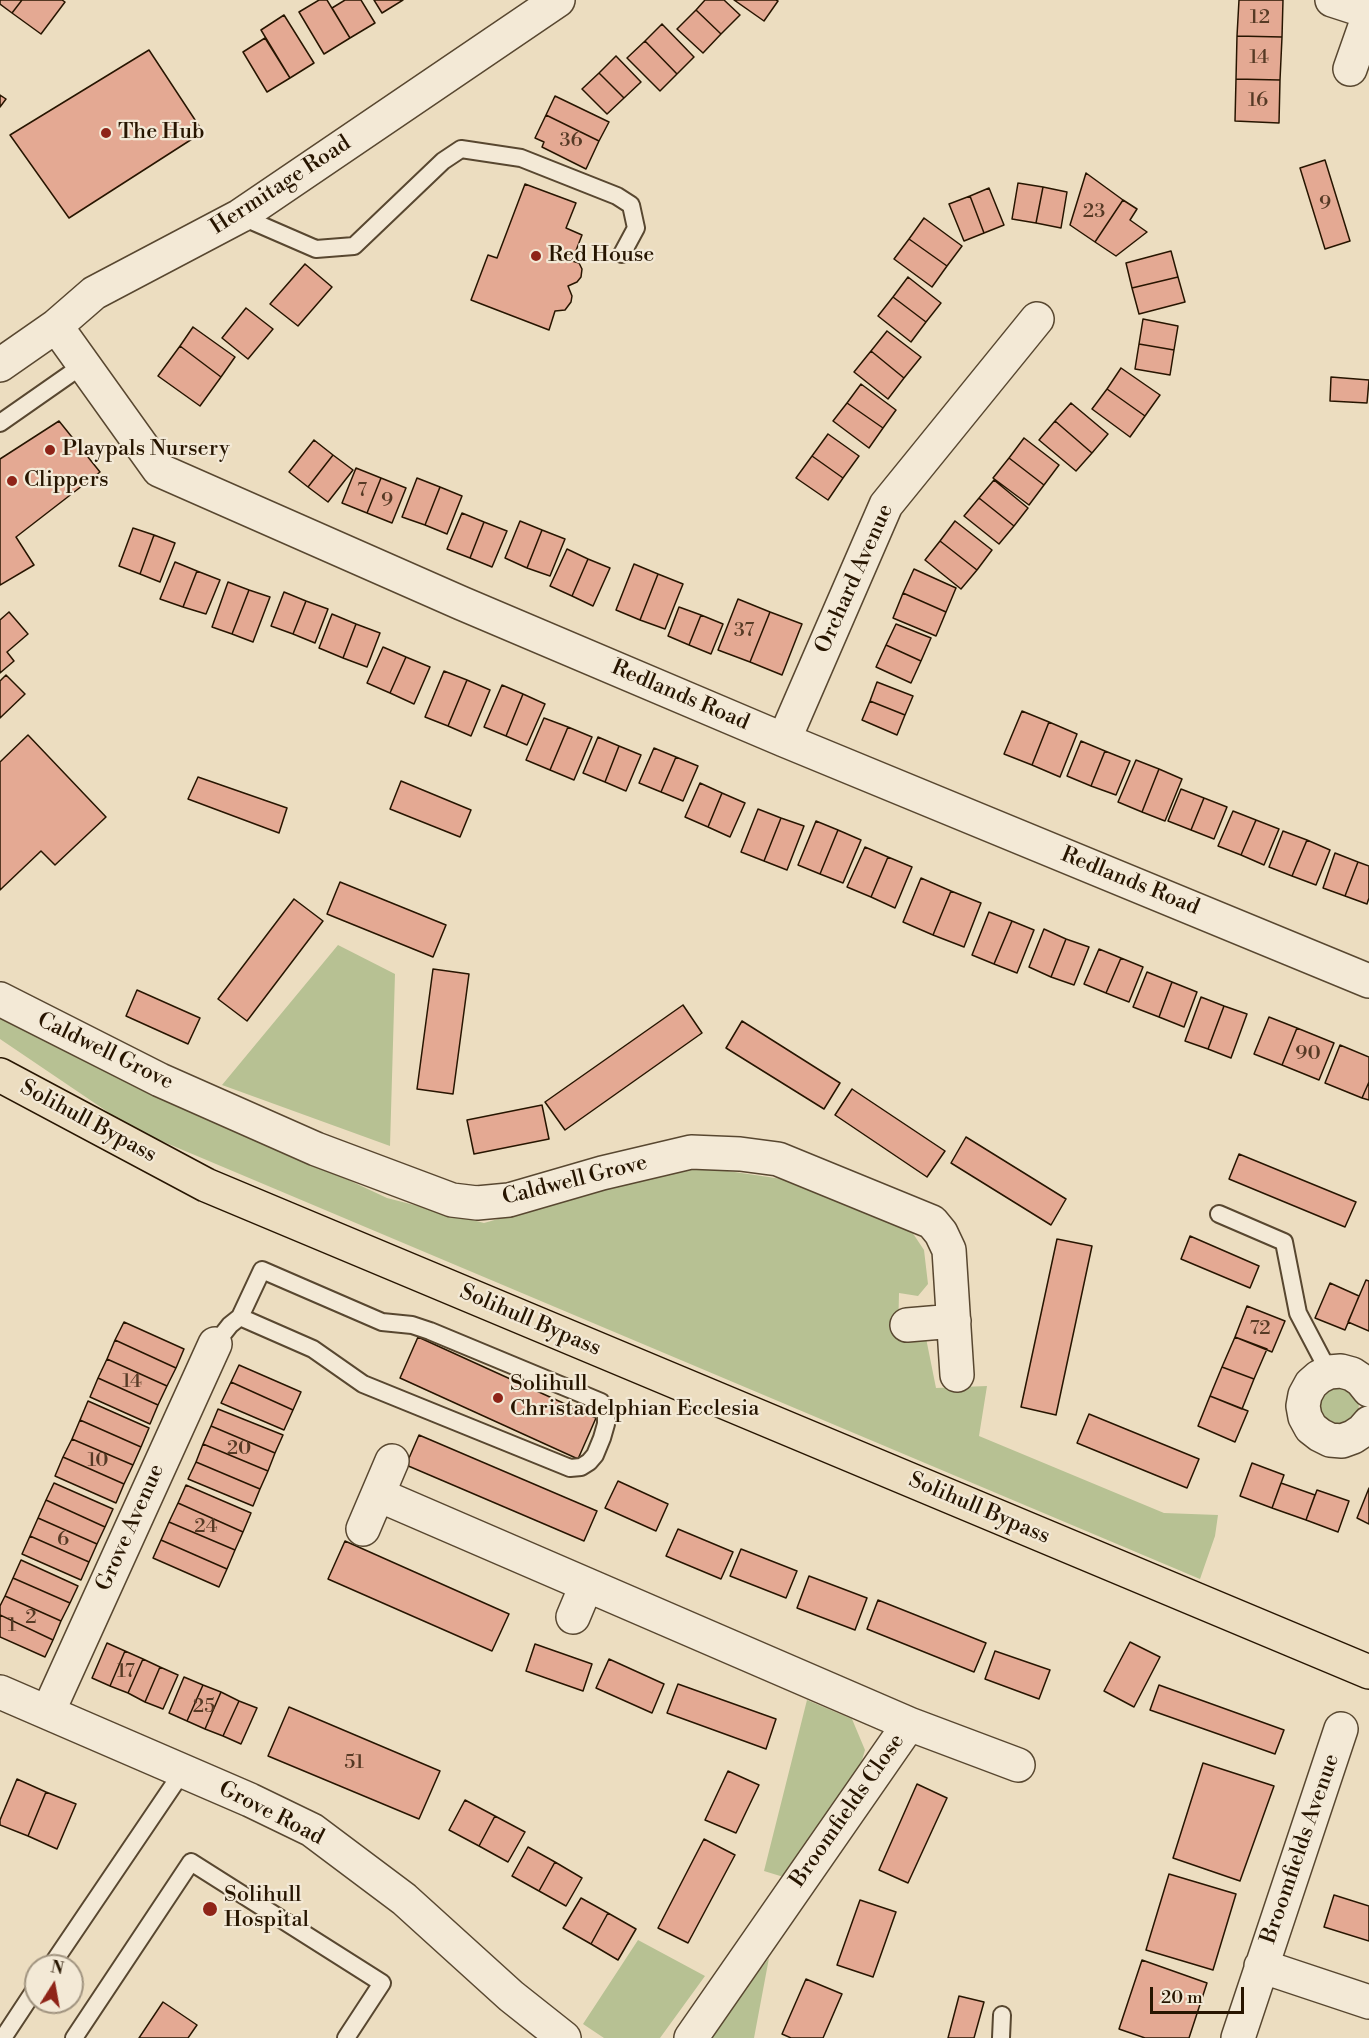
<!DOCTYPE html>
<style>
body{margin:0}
#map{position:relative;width:1369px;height:2038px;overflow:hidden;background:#ecddc0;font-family:"Libre Bodoni",serif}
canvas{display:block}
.north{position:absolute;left:24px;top:1954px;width:60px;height:60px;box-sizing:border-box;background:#f3e9d6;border:2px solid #a19480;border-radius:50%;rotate:11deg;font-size:16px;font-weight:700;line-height:24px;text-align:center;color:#271500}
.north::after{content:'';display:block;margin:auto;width:21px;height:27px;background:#8f2418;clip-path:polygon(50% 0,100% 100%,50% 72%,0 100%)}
.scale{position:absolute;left:1150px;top:1987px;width:94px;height:27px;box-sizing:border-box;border:3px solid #271500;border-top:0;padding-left:8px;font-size:18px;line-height:21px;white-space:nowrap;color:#271500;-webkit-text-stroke:4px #f3e9d6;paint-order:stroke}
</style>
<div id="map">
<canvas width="1369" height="2038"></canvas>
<div class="north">N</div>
<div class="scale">20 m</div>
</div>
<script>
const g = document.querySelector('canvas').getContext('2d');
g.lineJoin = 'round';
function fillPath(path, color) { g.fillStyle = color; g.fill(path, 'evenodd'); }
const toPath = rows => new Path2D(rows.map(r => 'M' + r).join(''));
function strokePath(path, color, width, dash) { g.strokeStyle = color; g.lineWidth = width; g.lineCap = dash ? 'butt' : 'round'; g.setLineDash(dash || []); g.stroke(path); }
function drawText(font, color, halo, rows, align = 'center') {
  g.font = font + ' "Libre Bodoni",serif'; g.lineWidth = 4.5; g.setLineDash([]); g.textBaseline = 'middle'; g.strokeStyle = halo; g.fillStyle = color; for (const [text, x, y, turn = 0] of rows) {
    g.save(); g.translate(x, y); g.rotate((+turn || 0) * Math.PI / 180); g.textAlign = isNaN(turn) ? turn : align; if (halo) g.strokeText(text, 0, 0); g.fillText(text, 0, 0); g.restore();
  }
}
fillPath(toPath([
 [338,945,395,974,390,1146,222,1085],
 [0,1017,387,1198,484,1223,687,1165,809,1183,906,1223,924,1250,928,1284,918,1296,899,1293,898,1336,926,1338,936,1388,987,1386,979,1436,1164,1513,1218,1515,1215,1536,1200,1579,133,1129,0,1039],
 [1344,1386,1359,1402,1358,1417,1349,1426,1324,1426,1316,1401,1324,1389],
 [807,1700,852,1719,865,1750,856,1781,790,1879,764,1871],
 [638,1940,705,1976,660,2038,604,2038,583,2024],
 [769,1958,754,2038,708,2038]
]), '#b7c193');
const building = toPath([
 [0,0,22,0,12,13,0,4,0,0],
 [22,0,62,0,65,2,41,34,12,13,22,0],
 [319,0,327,0,350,38,324,54,299,12,319,0],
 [345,0,361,0,375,23,350,38,332,8,345,0],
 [374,0,403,0,382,13,374,0],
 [705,0,724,0,740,15,721,34,696,10,705,0],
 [734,0,776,0,778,1,764,21,734,0],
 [1239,0,1283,0,1282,37,1237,36,1239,0],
 [696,10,721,34,703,53,677,29,696,10],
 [284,15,314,63,290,78,261,30,284,15],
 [662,24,694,57,677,74,645,41,662,24],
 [1237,36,1282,37,1280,80,1236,79,1237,36],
 [265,38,290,78,267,92,243,52,265,38],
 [645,41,677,74,660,91,627,58,645,41],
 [149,50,203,132,69,218,10,135,149,50],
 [616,56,641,82,624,98,599,73,616,56],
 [599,73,624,98,607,114,582,89,599,73],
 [1236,79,1280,80,1279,123,1235,121,1236,79],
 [0,95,6,99,0,107,0,95],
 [555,96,609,122,599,141,546,115,555,96],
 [546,115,599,141,586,169,542,147,544,142,535,138,546,115],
 [1325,160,1350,241,1325,249,1300,168,1325,160],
 [1086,173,1123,200,1095,242,1070,225,1086,173],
 [1018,183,1043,187,1036,223,1012,219,1018,183],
 [525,184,576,203,566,228,582,235,572,261,579,263,582,269,581,277,577,282,568,286,572,296,571,302,565,310,555,311,549,330,471,300,488,255,497,258,525,184],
 [1043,187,1067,192,1061,228,1036,223,1043,187],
 [989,188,1004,225,984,233,970,196,989,188],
 [970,196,984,233,964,241,949,204,970,196],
 [1123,200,1137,209,1130,220,1147,232,1116,256,1095,242,1123,200],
 [924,218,962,246,947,266,909,239,924,218],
 [909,239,947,266,932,287,894,259,909,239],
 [1171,251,1178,277,1132,288,1126,263,1171,251],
 [305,264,332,287,298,326,270,304,305,264],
 [908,277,941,303,926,322,893,297,908,277],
 [1178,277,1185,302,1139,314,1132,288,1178,277],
 [893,297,926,322,911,342,878,316,893,297],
 [246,308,273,329,248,359,222,338,246,308],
 [1143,319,1178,326,1174,350,1139,344,1143,319],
 [193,327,235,357,221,377,180,346,193,327],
 [887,331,921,357,904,378,871,351,887,331],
 [1139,344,1174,350,1170,375,1135,369,1139,344],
 [180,346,221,377,200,406,158,376,180,346],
 [871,351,904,378,888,399,854,372,871,351],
 [1121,368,1160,395,1145,416,1107,389,1121,368],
 [1331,377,1369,380,1367,403,1330,401,1331,377],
 [861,384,896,410,883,428,847,403,861,384],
 [1107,389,1145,416,1130,437,1092,409,1107,389],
 [847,403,883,428,869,448,833,421,847,403],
 [1071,403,1108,434,1092,453,1055,421,1071,403],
 [59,421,100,472,16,537,34,565,0,585,0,459,59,421],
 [1055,421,1092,453,1076,471,1039,440,1055,421],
 [828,434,859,456,843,478,812,456,828,434],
 [1024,438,1059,465,1044,485,1009,458,1024,438],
 [314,440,333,455,308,487,289,472,314,440],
 [333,455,353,470,328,502,308,487,333,455],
 [812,456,843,478,828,500,796,478,812,456],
 [1009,458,1044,485,1029,505,993,478,1009,458],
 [356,468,381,478,367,513,342,503,356,468],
 [381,478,406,488,392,523,367,513,381,478],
 [417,478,440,487,425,525,402,517,417,478],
 [994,480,1028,508,1014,526,979,498,994,480],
 [440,487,462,496,447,534,425,525,440,487],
 [979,498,1014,526,999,544,964,516,979,498],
 [462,513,484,522,470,558,447,549,462,513],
 [520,521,542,530,527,568,505,558,520,521],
 [955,521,992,550,977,570,940,541,955,521],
 [484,522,507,531,492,567,470,558,484,522],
 [133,528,154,535,140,574,119,566,133,528],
 [542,530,565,539,550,576,527,568,542,530],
 [154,535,175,543,160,582,140,574,154,535],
 [940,541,977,570,961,589,925,560,940,541],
 [567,549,588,559,572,596,550,586,567,549],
 [588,559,610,568,593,606,572,596,588,559],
 [175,562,197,571,183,607,160,599,175,562],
 [634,564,658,574,640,620,616,610,634,564],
 [914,569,956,588,946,612,903,593,914,569],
 [197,571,220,580,206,614,183,607,197,571],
 [658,574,683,584,665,629,640,620,658,574],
 [228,582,249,590,232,634,212,627,228,582],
 [249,590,270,597,253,642,232,634,249,590],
 [284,592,306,601,293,634,271,626,284,592],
 [903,593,946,612,936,636,893,618,903,593],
 [738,599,770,612,750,662,718,650,738,599],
 [306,601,328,609,315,643,293,634,306,601],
 [679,607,701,615,689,645,668,636,679,607],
 [9,612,28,634,7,652,14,661,0,673,0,620,9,612],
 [770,612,802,624,782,675,750,662,770,612],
 [332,614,356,624,343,658,319,648,332,614],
 [701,615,723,624,711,654,689,645,701,615],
 [356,624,380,633,367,667,343,658,356,624],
 [896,624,931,638,921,661,886,645,896,624],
 [886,645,921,661,911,683,876,667,886,645],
 [383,647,406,657,390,693,367,683,383,647],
 [406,657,430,667,414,704,390,693,406,657],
 [444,671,467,680,448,726,425,717,444,671],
 [6,675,25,694,0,718,0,681,6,675],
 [467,680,490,690,471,736,448,726,467,680],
 [877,682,913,696,905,715,870,701,877,682],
 [502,685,523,694,506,736,484,727,502,685],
 [523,694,545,704,527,745,506,736,523,694],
 [870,701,905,715,897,735,862,720,870,701],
 [1022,711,1049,722,1032,765,1004,754,1022,711],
 [544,718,568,727,550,770,526,760,544,718],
 [1049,722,1077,734,1060,777,1032,765,1049,722],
 [568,727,592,737,574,780,550,770,568,727],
 [28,735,106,817,55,865,41,851,0,890,0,762,28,735],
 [598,737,619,746,605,782,583,773,598,737],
 [1081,741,1105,751,1091,786,1067,776,1081,741],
 [619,746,641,755,626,791,605,782,619,746],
 [654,748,676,757,661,792,639,783,654,748],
 [1105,751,1130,761,1116,795,1091,786,1105,751],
 [676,757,698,766,683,801,661,792,676,757],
 [1136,760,1159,769,1142,812,1118,802,1136,760],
 [1159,769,1182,779,1165,821,1142,812,1159,769],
 [198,777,287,808,279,833,188,799,198,777],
 [401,781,471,810,460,837,390,809,401,781],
 [700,783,722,793,708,827,685,817,700,783],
 [1181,789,1204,798,1191,830,1168,821,1181,789],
 [722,793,745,803,730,837,708,827,722,793],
 [1204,798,1227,807,1214,839,1191,830,1204,798],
 [758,809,781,818,764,861,741,852,758,809],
 [1233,811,1256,820,1241,855,1218,846,1233,811],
 [781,818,804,826,787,870,764,861,781,818],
 [1256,820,1279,829,1264,865,1241,855,1256,820],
 [816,821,838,830,820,874,798,865,816,821],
 [838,830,861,840,843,883,820,874,838,830],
 [1283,831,1307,840,1292,876,1269,867,1283,831],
 [1307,840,1330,850,1316,885,1292,876,1307,840],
 [865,847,888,857,871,897,847,887,865,847],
 [1335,853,1358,862,1345,896,1323,888,1335,853],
 [888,857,912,867,895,908,871,897,888,857],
 [1358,862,1369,866,1369,898,1367,904,1345,896,1358,862],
 [921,878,951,891,933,935,903,922,921,878],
 [340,882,446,925,433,957,327,914,340,882],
 [951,891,981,903,964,947,933,935,951,891],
 [294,899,323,921,247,1021,218,999,294,899],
 [989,912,1012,921,994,964,972,955,989,912],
 [1012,921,1034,930,1017,973,994,964,1012,921],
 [1044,929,1066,939,1051,977,1029,967,1044,929],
 [1066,939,1089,947,1074,985,1051,977,1066,939],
 [1099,949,1121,958,1106,993,1084,984,1099,949],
 [1121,958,1143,967,1129,1002,1106,993,1121,958],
 [433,969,469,974,453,1094,417,1089,433,969],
 [1147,972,1172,982,1159,1017,1133,1007,1147,972],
 [1172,982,1197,992,1184,1027,1159,1017,1172,982],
 [137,990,200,1018,188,1044,126,1016,137,990],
 [1201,997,1224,1006,1208,1049,1185,1041,1201,997],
 [683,1005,702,1033,565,1130,545,1102,683,1005],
 [1224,1006,1247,1014,1231,1058,1208,1049,1224,1006],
 [1269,1017,1297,1028,1282,1065,1254,1054,1269,1017],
 [742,1021,840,1083,824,1109,726,1048,742,1021],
 [1297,1028,1334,1043,1319,1080,1282,1065,1297,1028],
 [1340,1045,1369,1057,1369,1082,1362,1098,1325,1083,1340,1045],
 [1369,1082,1369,1100,1362,1098,1369,1082],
 [852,1089,945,1151,927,1177,835,1115,852,1089],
 [542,1105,549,1139,474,1154,467,1120,542,1105],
 [966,1137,1066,1199,1051,1225,951,1163,966,1137],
 [1239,1154,1356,1202,1345,1227,1229,1179,1239,1154],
 [1190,1236,1259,1266,1250,1288,1181,1259,1190,1236],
 [1057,1239,1092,1246,1056,1415,1021,1407,1057,1239],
 [1366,1280,1369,1281,1369,1331,1348,1322,1366,1280],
 [1330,1283,1359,1296,1345,1330,1315,1318,1330,1283],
 [1247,1306,1285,1321,1272,1352,1235,1337,1247,1306],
 [124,1322,184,1349,176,1368,115,1340,124,1322],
 [418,1337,596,1418,578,1459,400,1378,418,1337],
 [1235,1337,1267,1349,1254,1379,1222,1367,1235,1337],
 [115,1340,176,1368,167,1386,107,1359,115,1340],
 [107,1359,167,1386,158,1405,98,1378,107,1359],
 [239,1365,301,1392,293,1410,231,1382,239,1365],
 [1222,1367,1254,1379,1242,1409,1210,1396,1222,1367],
 [98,1378,158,1405,150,1424,90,1397,98,1378],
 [231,1382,293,1410,284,1430,221,1403,231,1382],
 [1210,1396,1248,1411,1235,1442,1198,1426,1210,1396],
 [88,1401,149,1428,141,1447,80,1420,88,1401],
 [218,1409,283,1435,275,1453,211,1426,218,1409],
 [1089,1414,1199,1459,1187,1488,1077,1443,1089,1414],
 [80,1420,141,1447,133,1465,72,1439,80,1420],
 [211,1426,275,1453,268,1471,203,1444,211,1426],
 [419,1435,597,1511,584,1541,406,1465,419,1435],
 [72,1439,133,1465,124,1484,63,1457,72,1439],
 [203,1444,268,1471,260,1489,196,1462,203,1444],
 [63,1457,124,1484,116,1503,55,1476,63,1457],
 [196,1462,260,1489,253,1506,188,1479,196,1462],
 [1252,1463,1284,1475,1272,1508,1240,1496,1252,1463],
 [618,1481,668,1504,656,1531,605,1508,618,1481],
 [54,1483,113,1509,105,1527,46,1500,54,1483],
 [1281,1483,1315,1495,1306,1520,1272,1508,1281,1483],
 [186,1485,251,1513,243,1532,178,1503,186,1485],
 [1369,1488,1369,1524,1357,1518,1369,1488],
 [1317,1490,1349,1501,1338,1532,1306,1520,1317,1490],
 [46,1500,105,1527,97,1544,38,1518,46,1500],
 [178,1503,243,1532,235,1550,169,1522,178,1503],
 [38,1518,97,1544,89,1562,30,1536,38,1518],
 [169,1522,235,1550,227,1569,161,1540,169,1522],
 [678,1529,733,1552,721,1579,666,1556,678,1529],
 [30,1536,89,1562,81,1580,22,1554,30,1536],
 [161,1540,227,1569,219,1587,153,1558,161,1540],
 [345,1541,509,1614,492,1651,328,1579,345,1541],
 [741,1549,797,1571,786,1598,730,1576,741,1549],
 [21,1560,78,1586,70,1603,13,1578,21,1560],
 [809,1576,867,1598,855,1630,797,1608,809,1576],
 [13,1578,70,1603,61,1621,5,1596,13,1578],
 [5,1596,61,1621,53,1640,0,1615,0,1606,5,1596],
 [878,1600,986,1643,974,1672,867,1629,878,1600],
 [0,1615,53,1640,45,1657,0,1637,0,1615],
 [1130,1642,1160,1657,1134,1707,1104,1691,1130,1642],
 [107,1643,125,1651,110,1686,92,1678,107,1643],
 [535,1644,592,1664,583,1691,526,1671,535,1644],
 [125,1651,143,1659,128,1693,110,1686,125,1651],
 [995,1651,1050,1670,1039,1699,985,1679,995,1651],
 [143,1659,160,1667,145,1702,128,1693,143,1659],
 [609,1659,664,1684,652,1713,596,1688,609,1659],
 [160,1667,178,1675,163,1709,145,1702,160,1667],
 [184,1677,203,1685,187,1721,169,1713,184,1677],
 [678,1684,776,1719,766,1749,667,1713,678,1684],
 [203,1685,221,1692,205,1729,187,1721,203,1685],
 [1159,1685,1284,1730,1275,1754,1150,1710,1159,1685],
 [221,1692,239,1701,223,1736,205,1729,221,1692],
 [239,1701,257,1708,241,1744,223,1736,239,1701],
 [289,1707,440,1771,419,1819,268,1756,289,1707],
 [1203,1763,1274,1786,1240,1881,1173,1858,1203,1763],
 [728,1771,759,1785,736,1833,705,1820,728,1771],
 [17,1779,46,1792,28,1836,0,1825,0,1820,17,1779],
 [917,1784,947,1798,908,1883,879,1870,917,1784],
 [46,1792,76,1804,57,1849,28,1836,46,1792],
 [465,1800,495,1816,479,1846,449,1830,465,1800],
 [495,1816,525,1832,508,1862,479,1846,495,1816],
 [704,1839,735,1855,688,1943,658,1928,704,1839],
 [528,1847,555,1862,539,1891,512,1876,528,1847],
 [555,1862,582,1878,566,1906,539,1891,555,1862],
 [1169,1874,1236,1894,1213,1970,1146,1950,1169,1874],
 [1334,1895,1369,1906,1369,1941,1324,1927,1334,1895],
 [581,1898,608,1913,591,1944,563,1928,581,1898],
 [860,1900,896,1912,873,1977,837,1965,860,1900],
 [608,1913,636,1929,618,1960,591,1944,608,1913],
 [1142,1960,1207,1983,1189,2038,1145,2038,1119,2029,1142,1960],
 [806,1979,842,1994,823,2038,791,2038,782,2034,806,1979],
 [959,1996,984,2002,974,2038,948,2038,959,1996],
 [163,2002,197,2025,188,2038,139,2038,163,2002]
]);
fillPath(building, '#e4a993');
strokePath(building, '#271500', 1.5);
const lane = toPath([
 [240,216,316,249,354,246,443,161,461,149,521,158,617,196,631,205,636,228,622,254],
 [0,423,83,365],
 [1219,1214,1284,1242,1298,1313,1329,1372],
 [215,1344,230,1325,240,1317,262,1270,382,1322,412,1325,430,1331,601,1402,606,1410,606,1424,602,1438,595,1455,589,1462,581,1467,570,1468,363,1384,313,1349,240,1317],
 [51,1966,183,1771],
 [3,2038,36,1988],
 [74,2038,191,1862,382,1983,346,2038],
 [1001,2038,1002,2015]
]);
const street = toPath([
 [1332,0,1369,12],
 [1350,69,1369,15],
 [56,326,159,470,461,603,784,740,1369,981],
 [0,365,56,326,94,293,240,216,558,0],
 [784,740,886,505,1037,319],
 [0,999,160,1080,316,1149,452,1200,477,1203,509,1200,602,1173,691,1152,740,1154,778,1159,932,1222,941,1233,949,1250,957,1375],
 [907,1325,954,1321],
 [1369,1390,1361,1380,1352,1374,1341,1371,1329,1372,1319,1377,1311,1384,1305,1395,1303,1406,1305,1417,1311,1428,1320,1435,1330,1440,1342,1441,1353,1437,1362,1431,1369,1423],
 [379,1495,909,1724,691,2038],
 [363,1529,392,1461],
 [573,1617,586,1586],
 [0,1692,250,1800,312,1830,404,1899,511,1996,564,2038],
 [48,1712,215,1344],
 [909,1724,1018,1765],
 [1261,1966,1369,2002],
 [1238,2038,1341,1729]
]);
const highway = toPath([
 [0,1075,206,1185,1369,1672]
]);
strokePath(lane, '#584730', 20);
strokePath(street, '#584730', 36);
strokePath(highway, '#271500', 36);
strokePath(lane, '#f3e9d6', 16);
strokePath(street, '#f3e9d6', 33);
strokePath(highway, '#ecddc0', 33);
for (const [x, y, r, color] of [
 [106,133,6,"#8f2418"],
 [536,256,6,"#8f2418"],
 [50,450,6,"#8f2418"],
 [12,481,6,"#8f2418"],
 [498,1398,6,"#8f2418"],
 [210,1909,8,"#8f2418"]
]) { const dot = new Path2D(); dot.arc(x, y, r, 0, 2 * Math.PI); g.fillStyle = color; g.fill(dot); strokePath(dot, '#f3e9d6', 2); }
drawText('20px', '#563a25', null, [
 ["12",1260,18],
 ["14",1259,58],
 ["16",1258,101],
 ["36",571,141],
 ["9",1325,204],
 ["23",1094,212],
 ["7",362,491],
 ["9",387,501],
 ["37",744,631],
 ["90",1308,1054],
 ["72",1260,1329],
 ["14",132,1382],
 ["20",239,1449],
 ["10",98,1461],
 ["24",206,1527],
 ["6",63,1540],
 ["2",31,1618],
 ["1",12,1626],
 ["17",126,1672],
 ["25",204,1707],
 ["51",354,1763]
]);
drawText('22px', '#271500', '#f3e9d6', [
 ["The Hub",118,133],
 ["Red House",548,256],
 ["Playpals Nursery",62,450],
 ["Clippers",24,481],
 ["Solihull",510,1385],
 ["Christadelphian Ecclesia",510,1410],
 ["Solihull",224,1896],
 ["Hospital",224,1921]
], 'left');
drawText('22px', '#271500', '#f3e9d6', [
 ["Hermitage Road",281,186,-33],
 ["Orchard Avenue",855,579,-66],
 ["Redlands Road",680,696,23],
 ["Redlands Road",1130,882,22],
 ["Caldwell Grove",105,1052,26],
 ["Solihull Bypass",88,1122,28],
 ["Caldwell Grove",575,1181,-14],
 ["Solihull Bypass",530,1321,23],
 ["Solihull Bypass",979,1509,23],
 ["Grove Avenue",131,1528,-66],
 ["Broomfields Close",848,1811,-55],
 ["Grove Road",271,1814,27],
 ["Broomfields Avenue",1301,1849,-71]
]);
</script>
